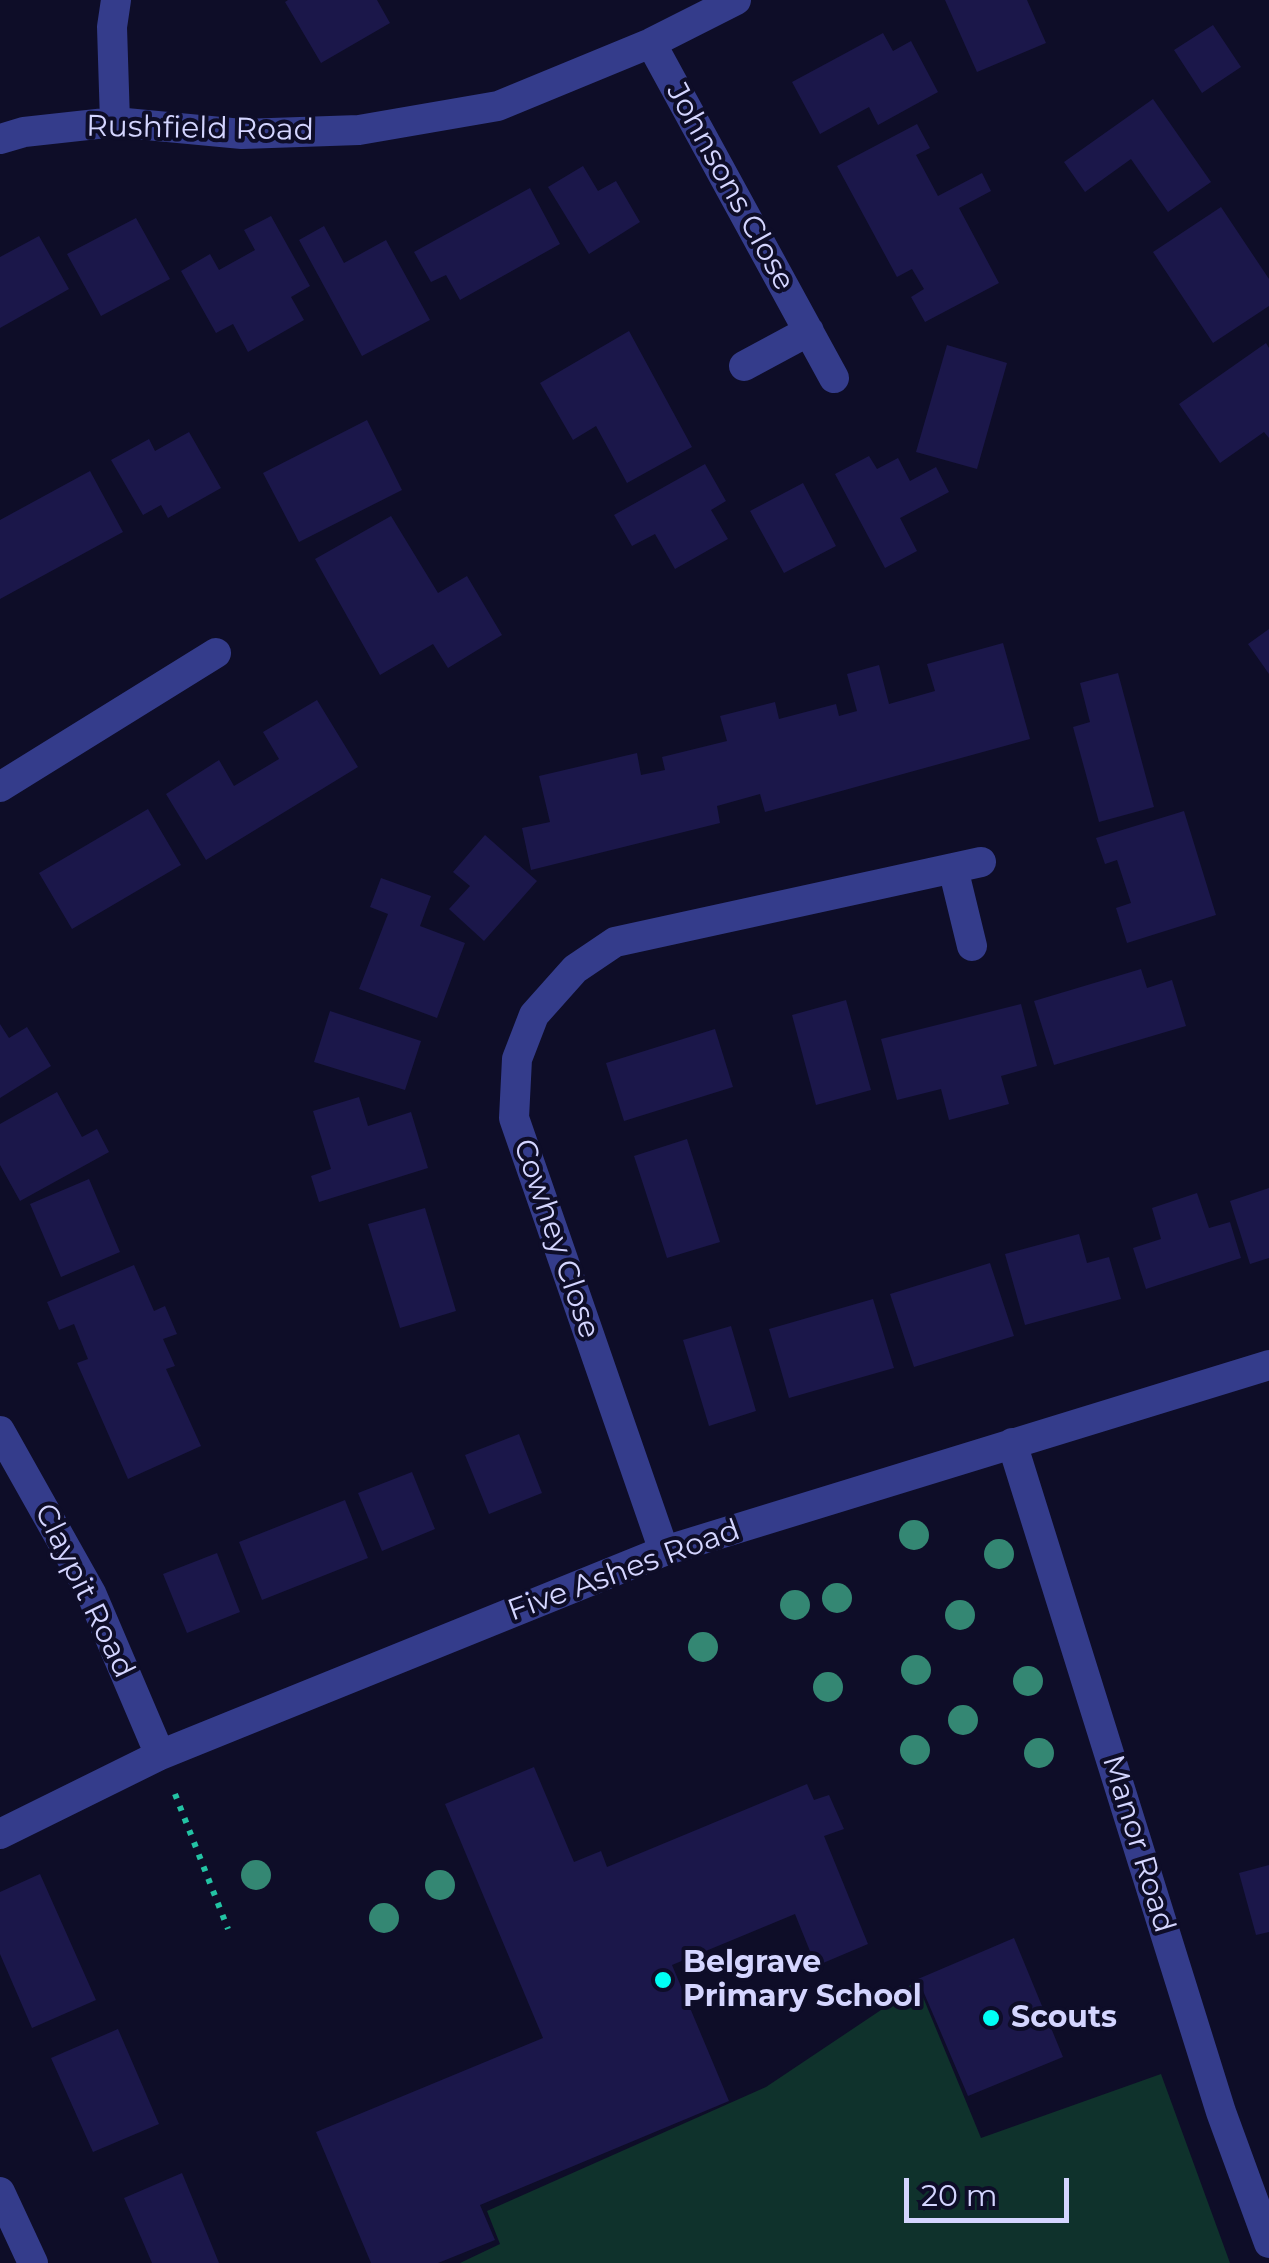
<!DOCTYPE html>
<style>
body{margin:0}
#map{position:relative;width:1269px;height:2263px;overflow:hidden;background:#0e0d28;font-family:Montserrat,sans-serif}
canvas{display:block}
.scale{position:absolute;left:904px;top:2178px;width:165px;height:45px;box-sizing:border-box;border:5px solid #d4d5ff;border-top:0;padding-left:12px;font-size:30px;line-height:35px;white-space:nowrap;color:#d4d5ff;-webkit-text-stroke:8px #0e0d28;paint-order:stroke}
</style>
<div id="map">
<canvas width="1269" height="2263"></canvas>
<div class="scale">20 m</div>
</div>
<script>
const g = document.querySelector('canvas').getContext('2d');
g.lineJoin = 'round';
function fillPath(path, color) { g.fillStyle = color; g.fill(path, 'evenodd'); }
const toPath = rows => new Path2D(rows.map(r => 'M' + r).join(''));
function strokePath(path, color, width, dash) { g.strokeStyle = color; g.lineWidth = width; g.lineCap = dash ? 'butt' : 'round'; g.setLineDash(dash || []); g.stroke(path); }
function drawText(font, color, halo, rows, align = 'center') {
  g.font = font + ' Montserrat,sans-serif'; g.lineWidth = 8; g.setLineDash([]); g.textBaseline = 'middle'; g.strokeStyle = halo; g.fillStyle = color; for (const [text, x, y, turn = 0] of rows) {
    g.save(); g.translate(x, y); g.rotate((+turn || 0) * Math.PI / 180); g.textAlign = isNaN(turn) ? turn : align; if (halo) g.strokeText(text, 0, 0); g.fillText(text, 0, 0); g.restore();
  }
}
fillPath(toPath([
 [916,1980,981,2138,1161,2074,1230,2263,460,2263,500,2244,487,2211,766,2087,881,2010]
]), '#0f322c');
fillPath(toPath([
 [288,0,377,0,390,23,321,63,285,2],
 [945,0,1027,0,1046,43,977,72],
 [1213,25,1241,67,1202,93,1174,50],
 [883,33,893,51,911,41,938,92,878,125,869,107,820,134,792,82],
 [1153,99,1211,182,1168,212,1131,159,1085,192,1064,162],
 [917,124,930,148,916,155,938,196,982,173,991,191,959,208,999,283,925,322,911,297,924,289,912,269,897,277,837,166],
 [583,166,598,191,616,181,640,222,589,254,548,187],
 [530,188,560,244,460,300,446,275,431,282,414,252],
 [1221,207,1269,279,1269,306,1213,343,1153,252],
 [271,216,310,286,291,297,304,320,248,352,233,324,216,333,181,271,210,254,219,270,255,250,244,230],
 [136,218,170,279,101,316,67,254],
 [324,226,344,263,386,240,430,320,362,356,299,240],
 [39,236,69,289,0,328,0,257],
 [629,331,692,447,627,483,596,426,573,440,540,383],
 [1266,343,1269,348,1269,438,1264,432,1220,463,1179,404],
 [947,345,1007,363,977,469,916,452],
 [367,420,402,490,299,542,263,473],
 [189,432,221,488,168,518,161,505,143,515,111,460,149,439,155,451],
 [869,456,877,469,898,458,910,481,936,467,949,492,900,518,917,551,885,568,835,474],
 [705,464,726,501,711,510,728,539,675,569,655,534,632,546,614,515],
 [90,471,123,532,0,599,0,520],
 [803,483,836,546,784,573,750,511],
 [391,516,438,593,467,576,502,635,448,668,433,644,380,675,315,559],
 [1269,629,1269,674,1248,644],
 [1003,643,1030,739,765,812,760,794,717,806,720,823,531,870,522,828,550,822,539,776,637,753,641,775,665,770,662,757,727,741,720,716,775,702,779,719,836,704,839,716,857,711,847,674,879,665,889,704,935,691,927,664],
 [1118,673,1154,807,1099,822,1073,727,1090,722,1080,683],
 [317,700,358,767,206,860,166,794,219,760,234,786,279,759,263,732],
 [148,809,181,865,72,929,39,873],
 [1184,811,1216,915,1127,943,1116,908,1131,903,1117,860,1105,864,1096,838],
 [485,835,537,881,484,941,449,909,470,886,453,872],
 [381,878,431,896,420,926,465,943,437,1018,359,989,388,914,370,907],
 [1141,969,1147,988,1172,980,1186,1026,1054,1065,1034,1001],
 [846,1000,871,1090,816,1105,792,1015],
 [1021,1004,1037,1066,1001,1076,1009,1104,949,1120,941,1089,897,1100,881,1039],
 [330,1011,421,1041,405,1090,314,1062],
 [0,1024,9,1038,27,1027,51,1066,0,1098],
 [715,1029,733,1087,624,1121,606,1063],
 [57,1092,82,1137,97,1129,109,1152,20,1201,0,1165,0,1124],
 [359,1097,368,1126,411,1112,428,1168,319,1202,311,1176,331,1169,313,1111],
 [687,1139,720,1242,667,1258,634,1156],
 [89,1179,120,1252,61,1277,30,1204],
 [1269,1188,1269,1258,1250,1264,1230,1201],
 [1197,1193,1209,1228,1230,1222,1241,1258,1146,1289,1133,1248,1161,1239,1152,1208],
 [425,1208,456,1311,400,1328,368,1224],
 [1079,1234,1087,1263,1109,1257,1121,1299,1025,1325,1005,1254],
 [990,1263,1014,1336,914,1367,890,1294],
 [134,1265,154,1311,165,1306,177,1334,163,1339,175,1366,166,1369,201,1446,128,1479,77,1363,88,1359,74,1324,59,1330,47,1302],
 [873,1299,894,1368,789,1398,769,1329],
 [731,1326,756,1411,709,1426,683,1340],
 [519,1434,542,1493,489,1514,465,1455],
 [412,1472,435,1529,382,1551,358,1493],
 [345,1500,368,1558,262,1600,239,1542],
 [217,1553,240,1612,187,1633,163,1574],
 [534,1767,574,1862,601,1851,607,1867,807,1784,814,1800,829,1795,844,1829,824,1836,868,1944,816,1966,795,1914,672,1965,729,2101,480,2205,495,2240,438,2263,371,2263,316,2132,543,2038,445,1804],
 [1269,1865,1269,1932,1256,1935,1239,1873],
 [40,1874,96,2000,32,2028,0,1954,0,1892],
 [1014,1938,1063,2057,968,2096,918,1979],
 [118,2029,159,2124,93,2152,51,2058],
 [182,2173,201,2219,219,2263,152,2263,124,2198]
]), '#1b174a');
strokePath(toPath([
 [175,1794,228,1929]
]), '#23c3a4', 6, [5, 8]);
strokePath(toPath([
 [651,43,834,378],
 [115,122,112,27,116,0],
 [0,139,24,132,115,122,242,134,359,130,498,106,651,43,736,0],
 [744,366,809,331],
 [0,787,216,653],
 [953,868,972,946],
 [0,1431,91,1593,160,1755],
 [1012,1443,1221,2112,1269,2243],
 [664,1551,514,1118,517,1059,534,1015,575,969,615,942,981,862],
 [0,1834,160,1755,664,1551,1269,1365],
 [0,2192,33,2263]
]), '#343c8b', 30);
g.fillStyle = '#348773';
for (const [x, y] of [
 [914,1535],
 [999,1554],
 [837,1598],
 [795,1605],
 [960,1615],
 [703,1647],
 [916,1670],
 [1028,1681],
 [828,1687],
 [963,1720],
 [915,1750],
 [1039,1753],
 [256,1875],
 [440,1885],
 [384,1918]
]) { g.beginPath(); g.arc(x, y, 15, 0, 2 * Math.PI); g.fill(); }
for (const [x, y, r, color] of [
 [663,1980,10,"#00fff5"],
 [991,2018,10,"#00fff5"]
]) { const dot = new Path2D(); dot.arc(x, y, r, 0, 2 * Math.PI); g.fillStyle = color; g.fill(dot); strokePath(dot, '#0e0d28', 4); }
drawText('30px', '#d4d5ff', '#0e0d28', [
 ["Rushfield Road",200,129,1],
 ["Johnsons Close",730,187,61],
 ["Cowhey Close",556,1239,71],
 ["Five Ashes Road",624,1571,-20],
 ["Claypit Road",84,1591,64],
 ["Manor Road",1138,1844,73]
]);
drawText('bold 30px', '#d4d5ff', '#0e0d28', [
 ["Belgrave",683,1963],
 ["Primary School",683,1997],
 ["Scouts",1011,2018]
], 'left');
</script>
